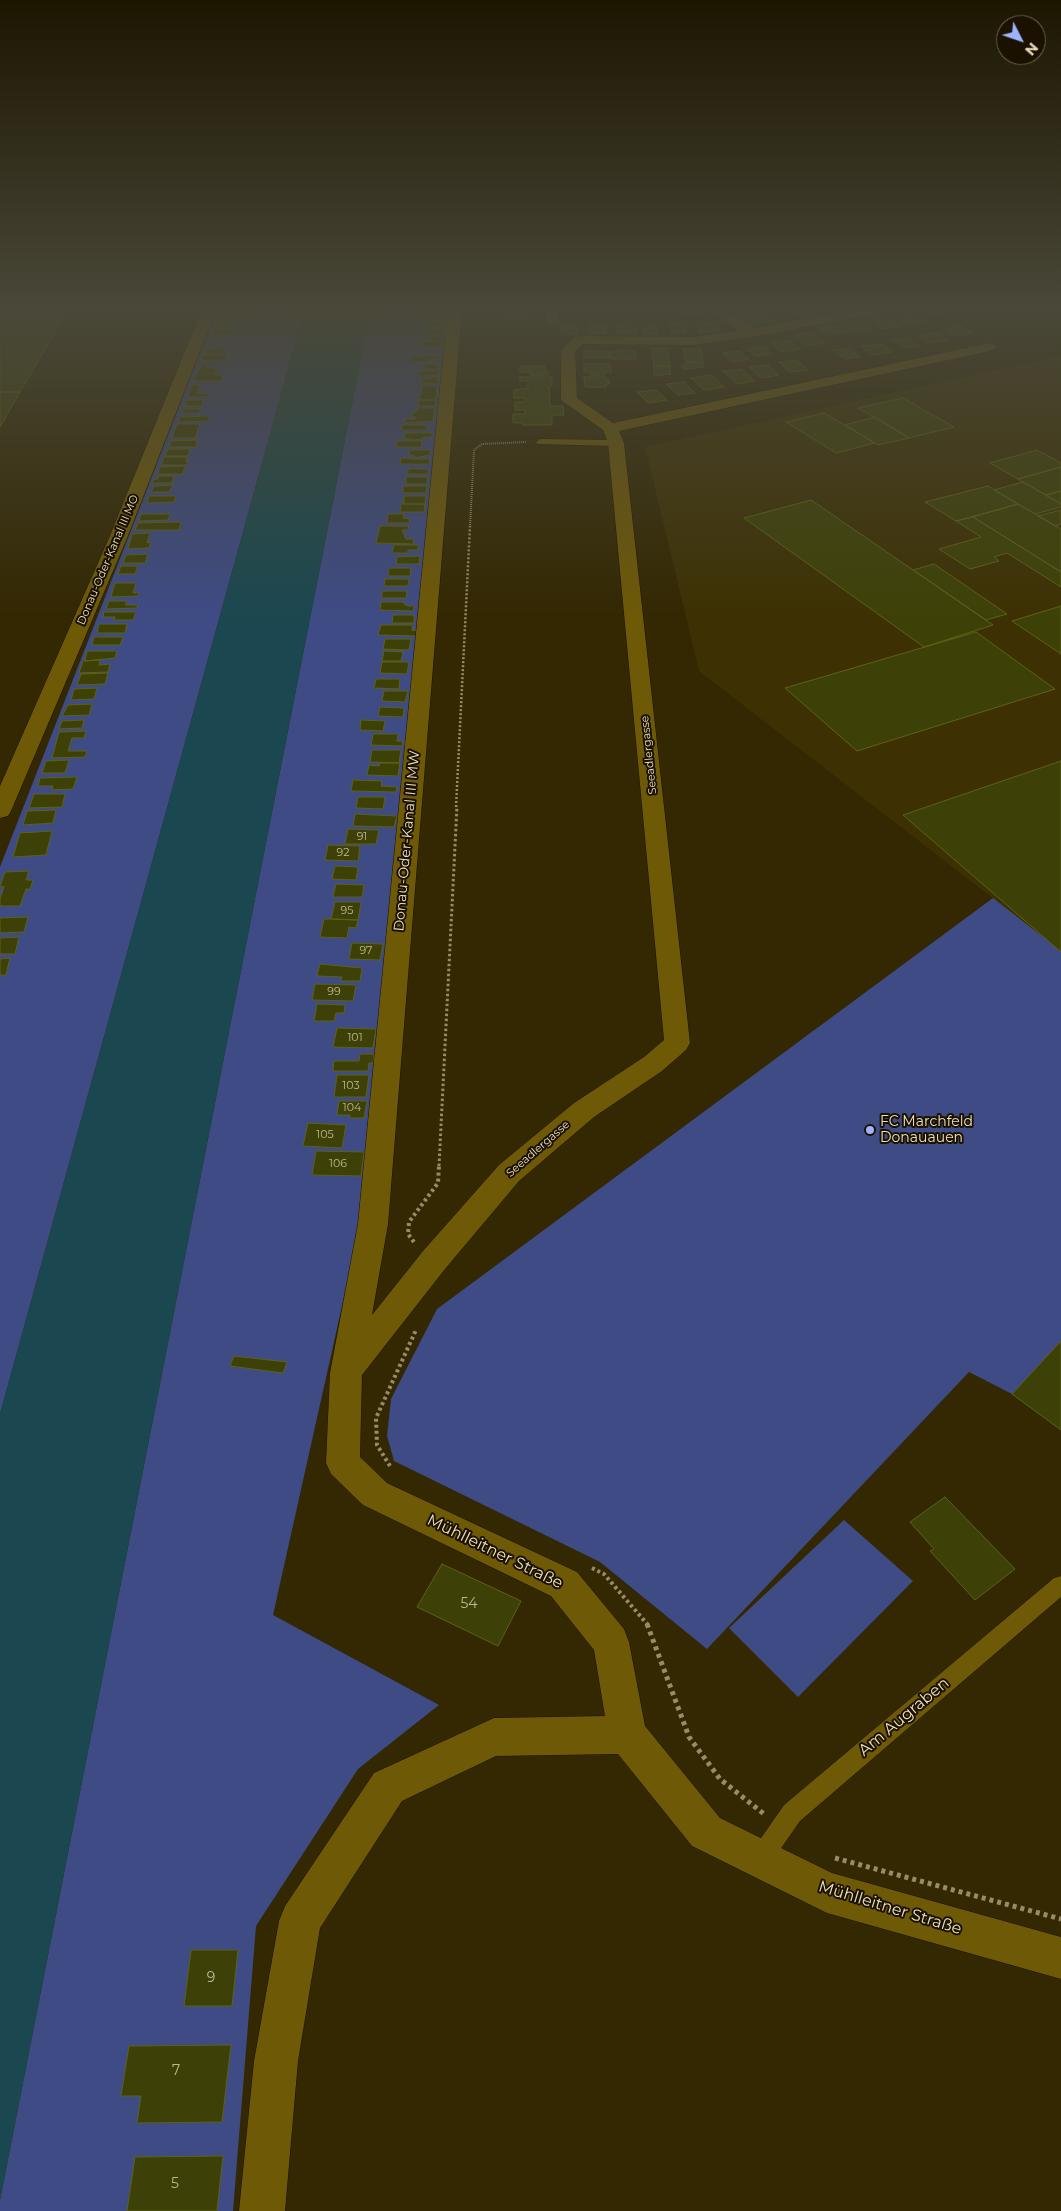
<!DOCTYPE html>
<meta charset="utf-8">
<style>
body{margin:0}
#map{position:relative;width:1061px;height:2211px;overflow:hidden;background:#332802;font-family:Montserrat,sans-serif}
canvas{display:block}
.north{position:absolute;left:996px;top:15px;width:50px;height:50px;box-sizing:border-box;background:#1a1100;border:1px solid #6e644c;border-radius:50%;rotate:131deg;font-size:14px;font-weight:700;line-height:20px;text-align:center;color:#ece0be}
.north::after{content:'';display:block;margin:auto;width:18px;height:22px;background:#9fb3fd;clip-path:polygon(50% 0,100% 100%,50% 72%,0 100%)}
</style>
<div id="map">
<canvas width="1061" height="2211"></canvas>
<div class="north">N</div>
</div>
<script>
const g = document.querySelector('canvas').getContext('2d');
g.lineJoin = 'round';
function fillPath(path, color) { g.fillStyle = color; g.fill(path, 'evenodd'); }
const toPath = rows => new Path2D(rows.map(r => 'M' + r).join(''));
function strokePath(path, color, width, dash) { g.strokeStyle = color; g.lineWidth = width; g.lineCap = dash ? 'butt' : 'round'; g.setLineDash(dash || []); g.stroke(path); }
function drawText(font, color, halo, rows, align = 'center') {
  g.font = font + ' Montserrat,sans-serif'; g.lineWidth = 4; g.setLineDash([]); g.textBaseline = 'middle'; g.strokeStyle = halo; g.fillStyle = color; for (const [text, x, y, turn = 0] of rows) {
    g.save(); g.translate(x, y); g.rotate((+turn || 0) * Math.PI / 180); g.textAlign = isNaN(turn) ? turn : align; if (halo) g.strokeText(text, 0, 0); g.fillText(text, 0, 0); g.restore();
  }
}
fillPath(toPath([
 [1061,356,1061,951,699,671,645,447]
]), '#3d3103');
fillPath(toPath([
 [218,307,305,307,0,1414,0,867],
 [371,307,450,307,361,1221,273,1615,439,1705,358,1769,256,1926,233,2211,0,2211,0,2200],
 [993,898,1061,951,1061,1430,1012,1394,969,1372,707,1649,600,1562,394,1461,387,1436,391,1399,437,1309],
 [844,1520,913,1581,798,1697,729,1628]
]), '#3e4b85');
fillPath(toPath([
 [305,307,371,307,0,2200,0,1414]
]), '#1b4850');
const building = toPath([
 [0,307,70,307,20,392,0,392,0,307],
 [588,307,607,307,608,312,588,312,588,307],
 [666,307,667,312,648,312,647,308,649,307,666,307],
 [685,307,697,307,706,315,701,315,701,317,688,317,687,315,683,315,682,310,685,307],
 [728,307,754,307,761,313,737,314,728,307],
 [795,307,819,307,826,313,801,316,790,311,794,311,792,309,796,309,795,307],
 [936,307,948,316,932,318,920,309,936,307],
 [220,310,242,310,241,313,238,314,219,315,220,310],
 [428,310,445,310,444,315,422,315,422,312,428,312,428,310],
 [504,313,530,313,530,318,504,319,504,313],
 [912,313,924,322,900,322,893,317,912,313],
 [767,314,777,321,748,325,739,317,767,314],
 [887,316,901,326,881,329,868,318,887,316],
 [426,317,444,317,443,321,425,321,426,317],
 [217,319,234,319,232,326,214,326,217,319],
 [860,320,873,330,855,333,842,323,860,320],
 [425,322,444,322,444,327,428,327,429,323,425,322],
 [622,322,631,322,632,328,637,328,638,333,617,332,616,325,623,325,622,322],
 [670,323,684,323,686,333,672,333,670,323],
 [697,323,717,323,720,332,699,333,697,323],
 [834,325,837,327,843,327,849,331,828,335,818,327,834,325],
 [561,326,578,327,578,334,562,334,561,326],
 [589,326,606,326,606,334,590,334,589,326],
 [962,326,972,333,954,336,944,329,962,326],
 [647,327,656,327,659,334,643,334,643,329,647,329,647,327],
 [214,329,236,329,235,334,215,335,213,334,214,329],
 [430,329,443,329,445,335,425,335,425,332,429,332,430,329],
 [807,332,813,333,825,343,807,345,795,336,807,332],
 [937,333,947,340,927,343,917,336,937,333],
 [429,336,443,337,442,341,428,341,429,336],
 [908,338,919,346,904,348,894,340,908,338],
 [419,341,440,342,442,342,441,347,423,347,424,343,419,343,419,341],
 [790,341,800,349,781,352,771,343,790,341],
 [881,344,892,352,871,355,861,346,881,344],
 [764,346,772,354,755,356,748,349,764,346],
 [652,348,667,348,670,366,654,366,652,348],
 [206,349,222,349,220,354,204,354,206,349],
 [683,349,701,349,703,362,686,362,683,349],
 [841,349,851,349,861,357,845,359,833,350,841,349],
 [617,350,635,351,636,359,610,359,609,352,617,352,617,350],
 [584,351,609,351,610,358,584,358,584,351],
 [739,351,749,359,732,362,722,353,739,351],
 [203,355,227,355,226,360,201,361,203,355],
 [412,356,439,356,439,359,427,359,426,362,411,362,412,356],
 [797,360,808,370,790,372,779,362,797,360],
 [686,362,703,362,704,367,683,369,682,365,686,365,686,362],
 [424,364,439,364,439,369,424,369,424,364],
 [584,364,610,364,611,372,605,372,605,375,590,375,590,372,584,372,584,364],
 [201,365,207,365,206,368,218,368,215,375,223,375,221,381,194,381,201,365],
 [768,365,779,375,761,378,749,367,768,365],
 [520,366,545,366,545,372,549,372,549,375,530,375,530,372,520,372,520,366],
 [654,366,670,366,671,374,654,376,654,366],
 [741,369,755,381,737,384,723,371,741,369],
 [420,371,438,371,438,375,419,376,420,371],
 [711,375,724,387,704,390,691,378,711,375],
 [431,377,438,377,437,382,442,382,442,384,421,383,422,379,431,379,431,377],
 [520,377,552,377,552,386,549,386,550,406,563,406,564,415,552,415,552,425,523,425,523,423,513,423,513,414,525,414,525,410,515,410,515,402,525,402,525,398,514,398,514,390,528,388,528,381,520,381,520,377],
 [584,377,605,377,606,380,609,380,609,384,606,384,606,387,585,387,584,377],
 [684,382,695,393,678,395,666,384,684,382],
 [192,385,200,385,197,393,209,394,207,397,188,397,192,385],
 [423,385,437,387,436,400,419,400,423,385],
 [656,390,667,400,648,403,637,392,656,390],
 [0,392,20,392,0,427,0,392],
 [903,398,954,427,909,438,858,408,903,398],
 [186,400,203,400,202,406,184,406,186,400],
 [419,400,436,400,435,406,418,406,419,400],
 [417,408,435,408,433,421,405,423,406,419,415,419,415,417,412,417,413,412,417,412,417,408],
 [183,409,200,409,199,413,182,413,183,409],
 [824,413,875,443,836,453,786,422,824,413],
 [209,416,208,421,178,422,180,417,209,416],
 [876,417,909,438,878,445,845,425,876,417],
 [177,424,200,424,195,438,172,438,177,424],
 [402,425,426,425,428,430,402,430,402,425],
 [405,433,432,433,432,437,423,437,423,439,414,440,404,438,405,433],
 [197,440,196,447,169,447,171,441,197,440],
 [397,441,422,441,421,447,396,447,397,441],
 [168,449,190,449,188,456,165,456,168,449],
 [410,450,430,450,430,455,414,458,414,455,409,455,410,450],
 [1037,450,1061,463,1061,467,1018,479,990,463,1037,450],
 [164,457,187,457,186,461,188,461,187,465,161,465,164,457],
 [401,458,414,459,430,459,429,464,400,464,401,458],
 [185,466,183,474,158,474,160,467,185,466],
 [1061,467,1061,491,1046,495,1018,479,1061,467],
 [408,469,428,469,428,474,408,474,408,469],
 [159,476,174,476,172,483,152,483,154,479,158,479,159,476],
 [406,477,428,477,427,484,406,484,406,477],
 [1023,482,1061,504,1061,507,1035,514,994,490,1023,482],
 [173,485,169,492,151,492,154,486,173,485],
 [403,486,427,486,426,493,403,493,403,486],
 [988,486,1018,504,956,521,925,502,988,486],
 [1061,491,1061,504,1046,495,1061,491],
 [149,496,176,496,174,502,147,503,149,496],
 [404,496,426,496,425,504,404,504,404,496],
 [811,500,913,570,993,625,924,647,744,518,811,500],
 [401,504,425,504,424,512,400,512,401,504],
 [1018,504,1061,529,1061,572,973,517,1018,504],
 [1061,510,1061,524,1055,526,1038,516,1061,510],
 [141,514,170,514,168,520,139,521,141,514],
 [388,514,404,514,403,518,410,519,409,523,387,523,388,514],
 [973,517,1061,572,1061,587,1007,553,994,557,999,561,970,569,939,549,981,537,956,521,973,517],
 [181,522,179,530,135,530,138,523,181,522],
 [380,526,409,526,408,530,402,530,406,539,414,539,413,544,376,543,380,526],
 [150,533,147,543,151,542,149,548,128,549,132,534,150,533],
 [394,545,418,545,418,550,408,550,408,553,392,553,394,545],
 [148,554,145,563,123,563,126,555,148,554],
 [420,556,419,564,396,564,397,557,420,556],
 [934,564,1007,614,986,620,913,570,934,564],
 [121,566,138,566,135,574,118,574,121,566],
 [389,568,411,568,410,576,388,576,389,568],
 [385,579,409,579,408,586,384,586,385,579],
 [115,583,136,583,133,593,139,593,138,596,111,597,115,583],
 [382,591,407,591,406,598,382,598,382,591],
 [109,601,127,601,125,605,138,605,137,608,106,609,109,601],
 [381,602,404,602,404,604,408,606,414,606,413,611,380,610,381,602],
 [1061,606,1061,654,1012,621,1061,606],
 [104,612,136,612,133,620,114,620,115,617,103,617,104,612],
 [393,615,414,615,414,623,392,623,393,615],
 [99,624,127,624,125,633,97,633,99,624],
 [381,625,413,625,412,630,417,631,416,636,378,635,381,625],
 [976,632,1055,689,857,751,785,688,976,632],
 [94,637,123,637,120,645,92,645,94,637],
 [385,639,411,639,409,650,383,649,385,639],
 [87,651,117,651,115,658,85,661,87,651],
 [384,651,403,652,401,661,382,661,384,651],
 [100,660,99,665,110,664,108,672,79,673,83,661,100,660],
 [382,662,409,662,407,674,380,673,382,662],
 [108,673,105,684,77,685,81,674,108,673],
 [376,679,400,679,399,689,374,688,376,679],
 [97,688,94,699,71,700,74,689,97,688],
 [384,691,408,691,405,702,382,701,384,691],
 [92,704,89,715,62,716,68,705,92,704],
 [380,707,404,708,403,717,378,716,380,707],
 [84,720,82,728,59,729,62,721,84,720],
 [361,720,385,721,383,731,360,730,361,720],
 [86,731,84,738,72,738,68,751,87,751,85,757,52,758,59,732,86,731],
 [373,734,398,734,397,741,403,741,402,746,371,745,373,734],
 [372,750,401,750,399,763,370,762,372,750],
 [69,760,65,773,42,773,46,761,69,760],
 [1061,761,1061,952,903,815,1061,761],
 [380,763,400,763,398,776,367,775,369,765,379,766,380,763],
 [77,777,73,789,52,790,53,786,38,786,40,778,77,777],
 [353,780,382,781,381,786,397,787,396,792,351,791,353,780],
 [34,794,65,794,62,807,29,808,34,794],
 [358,797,385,797,383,809,356,808,358,797],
 [56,810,53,823,23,825,27,811,56,810],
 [355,814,397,816,394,827,353,826,355,814],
 [348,829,379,830,376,844,345,844,348,829],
 [52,831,46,855,13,857,20,833,52,831],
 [328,845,360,846,358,861,325,860,328,845],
 [335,866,358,867,356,880,332,879,335,866],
 [29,871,26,880,33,880,30,889,26,889,20,906,0,906,0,898,4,887,0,886,5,872,29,871],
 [336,884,364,885,362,897,333,897,336,884],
 [335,902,361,902,358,920,331,919,335,902],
 [28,917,24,932,0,933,0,918,28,917],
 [324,919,331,919,358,920,356,928,349,927,347,938,320,937,324,919],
 [19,937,15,954,0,954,0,938,19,937],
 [352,943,383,944,380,960,349,959,352,943],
 [10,958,6,975,0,975,0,959,10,958],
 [320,964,362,968,360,981,341,981,342,977,317,976,320,964],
 [315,984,356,985,353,1001,312,1000,315,984],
 [317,1004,345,1005,344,1013,336,1013,334,1021,314,1021,317,1004],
 [337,1028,376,1029,373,1048,333,1047,337,1028],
 [360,1054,374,1054,373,1063,369,1063,368,1071,333,1071,334,1061,359,1061,360,1054],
 [337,1075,369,1075,366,1097,334,1097,337,1075],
 [339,1101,367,1101,364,1118,350,1118,350,1115,337,1115,339,1101],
 [308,1123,346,1125,342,1148,303,1146,308,1123],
 [316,1151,364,1152,361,1176,312,1175,316,1151],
 [1061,1341,1061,1430,1012,1394,1061,1341],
 [234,1356,287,1362,283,1373,230,1366,234,1356],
 [945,1497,1015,1569,975,1600,930,1551,934,1549,910,1522,945,1497],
 [442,1564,521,1601,498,1646,417,1607,442,1564],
 [191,1950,238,1950,232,2006,184,2006,191,1950],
 [231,2045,222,2122,137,2123,141,2096,121,2096,129,2046,231,2045],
 [223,2156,217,2211,127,2211,135,2157,223,2156]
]);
fillPath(building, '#3e4107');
strokePath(building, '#5e6117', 1);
const service = toPath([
 [540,439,616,440,620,443,616,446,537,444,536,442,540,439],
 [1061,1576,1061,1597,800,1821,768,1867,760,1870,752,1867,749,1859,752,1851,784,1805,1054,1578,1061,1576]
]);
const minor = toPath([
 [203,307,217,307,127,538,11,811,8,816,0,818,0,786,109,538,203,307],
 [448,307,462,307,388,1224,372,1315,423,1251,499,1165,574,1103,644,1057,664,1040,608,443,603,430,561,400,561,350,575,337,580,336,693,337,738,331,707,307,723,307,753,328,868,307,899,307,892,311,750,337,693,345,583,344,575,351,577,398,613,423,990,343,997,347,990,351,619,431,624,443,690,1043,686,1050,662,1071,594,1117,519,1181,445,1269,362,1375,360,1457,387,1483,577,1572,624,1629,629,1642,645,1726,720,1818,832,1873,1061,1937,1061,1979,827,1913,692,1846,618,1754,496,1756,402,1801,320,1928,298,2061,285,2211,239,2211,254,2061,279,1921,285,1906,374,1773,494,1718,605,1716,594,1650,551,1596,363,1505,331,1474,326,1463,330,1373,358,1224,448,307],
 [544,307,558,307,559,320,557,323,547,323,544,307]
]);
strokePath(service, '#181100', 1);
strokePath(minor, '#181100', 1);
strokePath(toPath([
 [470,527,474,450,482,444,526,442]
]), '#988c68', 2, [1, 1]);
strokePath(toPath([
 [456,807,470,526]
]), '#988c68', 2.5, [2, 2]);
strokePath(toPath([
 [439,1166,457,806]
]), '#988c68', 3, [2.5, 2.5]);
strokePath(toPath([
 [414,1242,408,1234,409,1222,438,1183,439,1165],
 [390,1466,377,1445,376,1418,416,1330],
 [592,1568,604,1574,648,1625]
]), '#988c68', 4, [3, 3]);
strokePath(toPath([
 [647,1624,689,1737,720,1779,764,1814],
 [835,1858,1061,1919]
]), '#988c68', 5, [4, 4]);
fillPath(service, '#6e5907');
fillPath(minor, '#6e5907');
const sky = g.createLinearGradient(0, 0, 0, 617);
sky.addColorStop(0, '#1c1601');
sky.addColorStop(0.5, '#4a4839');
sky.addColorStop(1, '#4a483900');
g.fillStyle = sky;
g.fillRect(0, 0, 1061, 617);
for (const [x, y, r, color] of [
 [870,1130,5,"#9fb3fd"]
]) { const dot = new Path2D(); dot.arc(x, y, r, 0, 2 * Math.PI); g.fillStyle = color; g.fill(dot); strokePath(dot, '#1a1100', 2); }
drawText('11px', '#ece0be', '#1a1100', [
 ["Donau-Oder-Kanal III MO",108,560,-67],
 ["Seeadlergasse",649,755,-96],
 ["Seeadlergasse",538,1149,-41]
]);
drawText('11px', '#c0b890', null, [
 ["91",362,837],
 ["92",343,853],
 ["95",347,911],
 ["97",366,951],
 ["99",334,992],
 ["101",355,1038],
 ["103",351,1086],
 ["104",352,1108],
 ["105",325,1135],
 ["106",338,1164]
]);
drawText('14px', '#ece0be', '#1a1100', [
 ["Donau-Oder-Kanal III MW",407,841,-85]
]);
drawText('14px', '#ece0be', '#1a1100', [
 ["FC Marchfeld",880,1122],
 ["Donauauen",880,1138]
], 'left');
drawText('14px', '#c0b890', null, [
 ["54",469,1604],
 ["9",211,1978],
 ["7",176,2071],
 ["5",175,2184]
]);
drawText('16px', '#ece0be', '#1a1100', [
 ["Mühlleitner Straße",495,1552,26],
 ["Am Augraben",904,1717,-40],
 ["Mühlleitner Straße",890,1908,17]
]);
</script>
